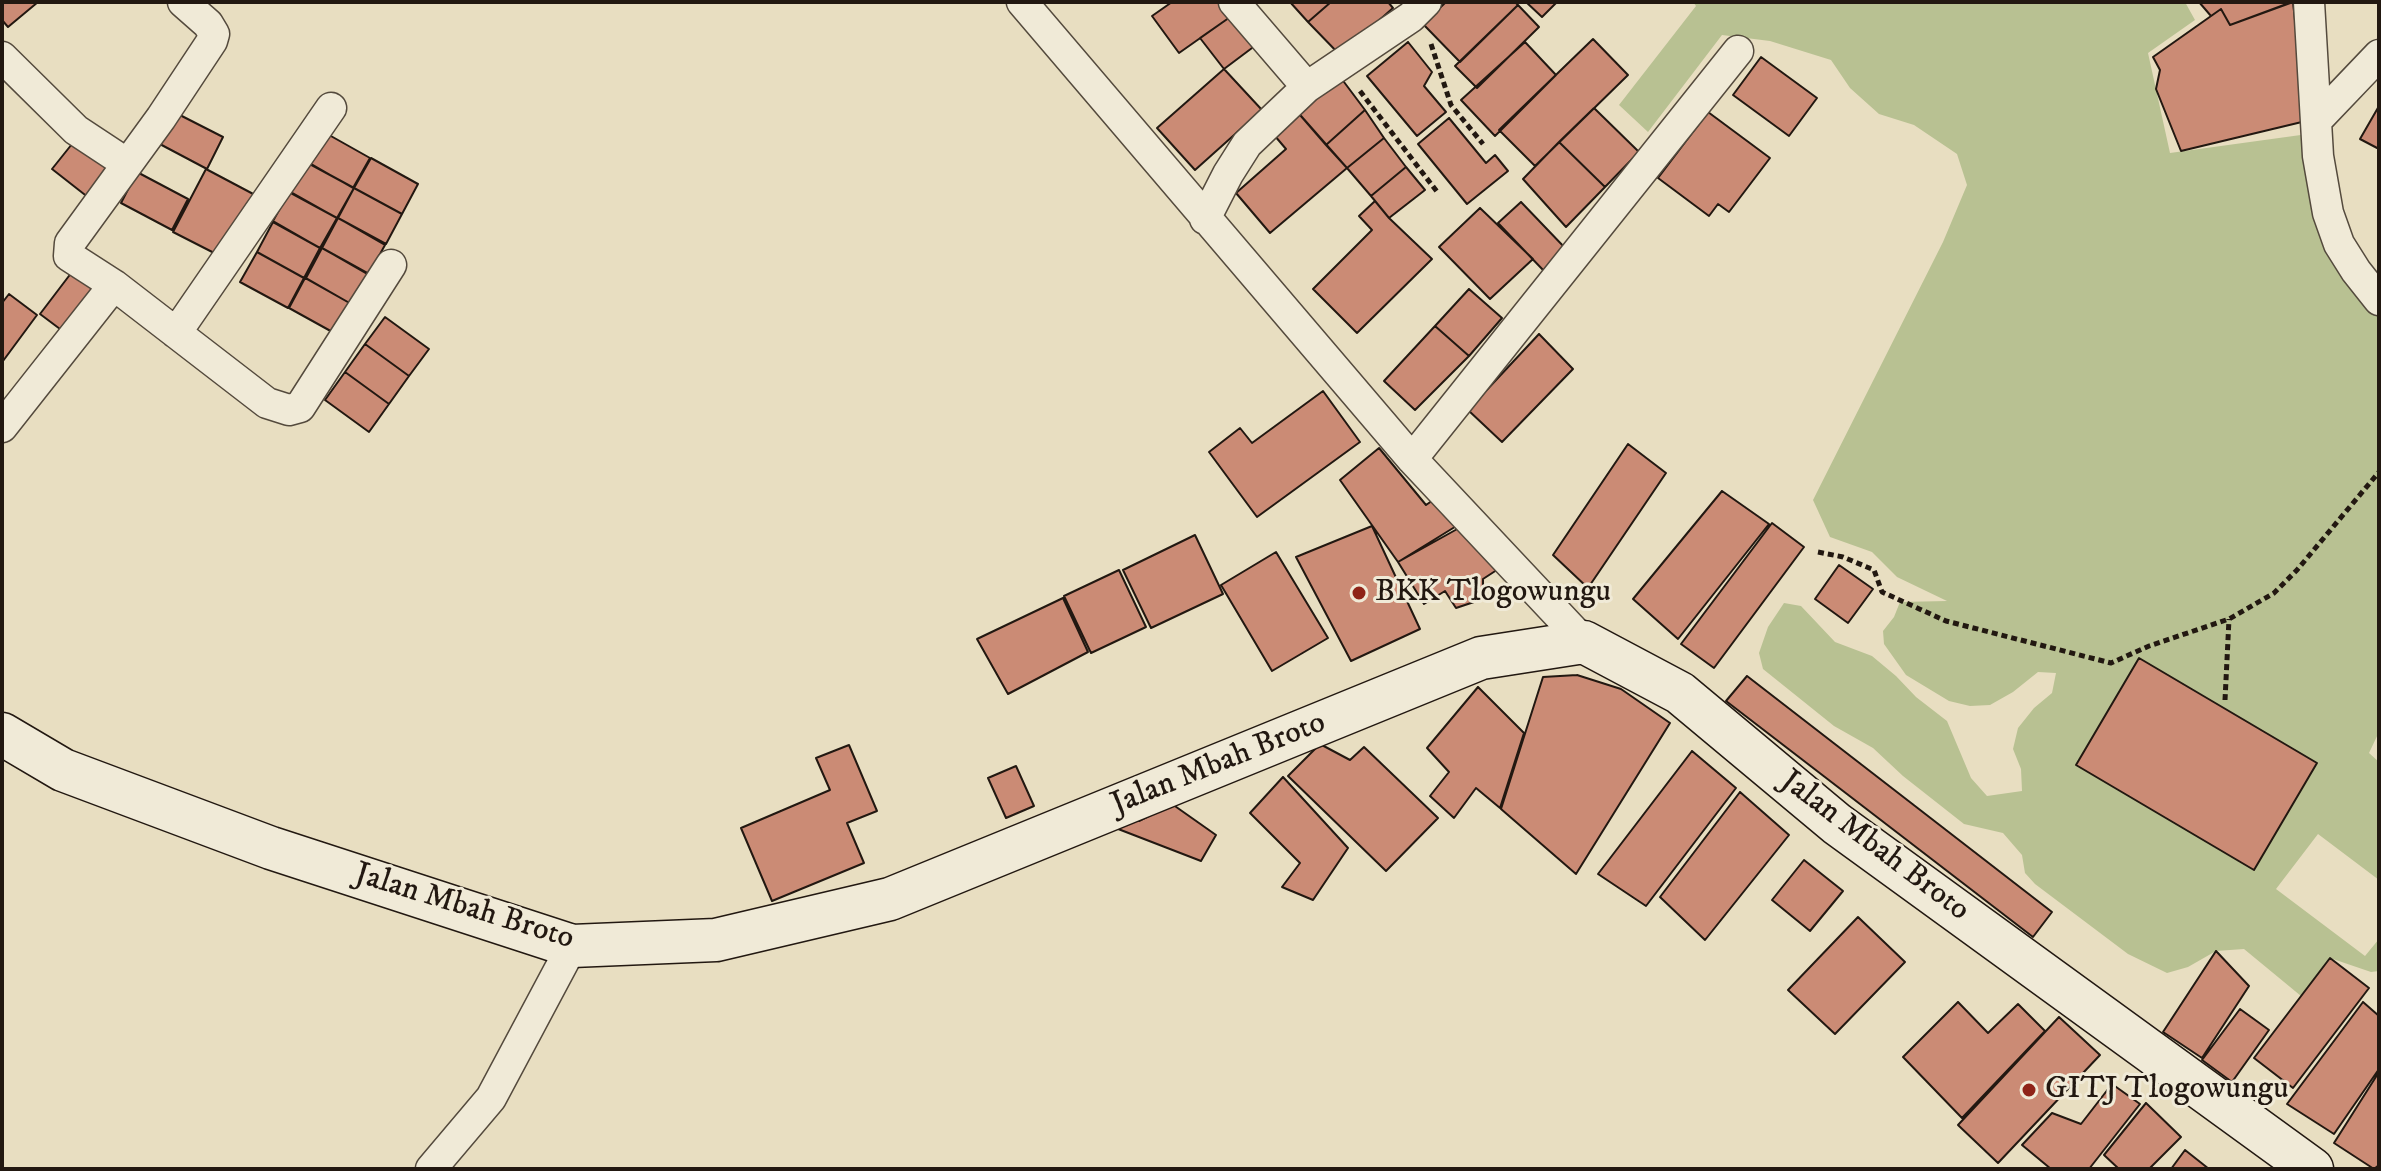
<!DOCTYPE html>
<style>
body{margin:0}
#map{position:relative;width:2381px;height:1171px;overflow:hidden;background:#e8dec1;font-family:"IM FELL DW Pica",serif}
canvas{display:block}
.frame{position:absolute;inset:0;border:4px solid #221811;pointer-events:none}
</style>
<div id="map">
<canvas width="2381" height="1171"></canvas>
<div class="frame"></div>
</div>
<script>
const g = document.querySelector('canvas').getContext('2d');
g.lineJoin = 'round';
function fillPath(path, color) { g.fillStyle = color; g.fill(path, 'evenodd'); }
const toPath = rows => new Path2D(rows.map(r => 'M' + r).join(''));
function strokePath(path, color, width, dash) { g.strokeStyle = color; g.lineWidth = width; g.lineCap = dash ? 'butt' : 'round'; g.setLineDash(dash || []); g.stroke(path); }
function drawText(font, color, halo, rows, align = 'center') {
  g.font = font + ' "IM FELL DW Pica",serif'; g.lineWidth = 6; g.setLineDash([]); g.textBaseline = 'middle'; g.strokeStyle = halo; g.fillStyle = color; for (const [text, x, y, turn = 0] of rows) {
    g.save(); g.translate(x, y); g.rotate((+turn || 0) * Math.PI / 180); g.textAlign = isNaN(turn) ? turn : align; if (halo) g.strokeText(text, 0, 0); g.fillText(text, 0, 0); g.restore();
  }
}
fillPath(toPath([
 [1693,2,2185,2,2195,20,2148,53,2170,153,2308,134,2334,266,2379,317,2379,732,2369,753,2379,762,2379,880,2318,834,2276,889,2365,956,2379,939,2379,971,2371,972,2330,958,2301,996,2244,949,2216,951,2188,967,2167,973,2128,954,2035,884,2025,873,2022,855,2003,833,1964,824,1903,776,1873,748,1834,726,1763,669,1759,653,1768,627,1784,603,1801,606,1835,642,1872,656,1896,676,1916,697,1947,721,1971,778,1987,796,2022,791,2021,769,2013,749,2018,728,2034,708,2052,693,2056,673,2038,672,2013,692,1990,705,1970,706,1949,701,1906,675,1884,644,1883,631,1894,617,1900,602,1947,601,1897,577,1872,552,1830,537,1813,500,1943,242,1967,185,1957,154,1914,125,1879,114,1850,88,1831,60,1770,41,1722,35,1648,132,1619,105,1696,6]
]), '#b8c192');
const building = toPath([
 [2,2,38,2,8,27,2,20,2,2],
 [1172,2,1223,2,1233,15,1179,53,1152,16,1172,2],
 [1290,2,1331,2,1308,22,1290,2],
 [1331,2,1388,2,1393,8,1340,55,1308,22,1331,2],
 [1446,2,1515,2,1518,5,1460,62,1423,24,1446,2],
 [1526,2,1557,2,1542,17,1526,2],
 [2199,2,2292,2,2230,25,2221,9,2211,16,2199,2],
 [2293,2,2306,121,2181,151,2156,89,2160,70,2153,57,2221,9,2230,25,2293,2],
 [1518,5,1539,27,1477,88,1455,66,1518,5],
 [1233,15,1256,45,1224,69,1200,38,1233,15],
 [1593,39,1628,75,1535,166,1499,130,1593,39],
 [1408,42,1432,72,1424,86,1446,112,1417,136,1367,76,1408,42],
 [1525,42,1556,75,1495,136,1461,100,1525,42],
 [1761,57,1817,98,1789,136,1733,95,1761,57],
 [1224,69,1262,110,1195,170,1157,128,1224,69],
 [1338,74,1365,110,1326,145,1294,108,1338,74],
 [2379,106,2379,149,2360,139,2379,106],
 [1294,108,1347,168,1270,233,1236,193,1286,149,1269,129,1294,108],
 [1594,108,1639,152,1605,187,1559,142,1594,108],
 [1365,110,1384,138,1347,168,1326,145,1365,110],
 [172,111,223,137,207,169,156,142,172,111],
 [1708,112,1770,158,1729,212,1718,204,1709,216,1658,178,1708,112],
 [1449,118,1486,163,1495,155,1508,171,1467,204,1418,144,1449,118],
 [322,131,370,158,353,188,306,161,322,131],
 [1384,138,1406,167,1371,196,1347,168,1384,138],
 [76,139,114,168,89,198,52,169,76,139],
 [1559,142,1605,187,1566,227,1523,179,1559,142],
 [371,158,418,184,402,214,354,188,371,158],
 [306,162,354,188,337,218,289,191,306,162],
 [1406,167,1425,190,1389,218,1371,196,1406,167],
 [206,169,257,196,224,258,173,232,206,169],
 [137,172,188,199,172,230,121,203,137,172],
 [354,188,402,214,386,244,338,218,354,188],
 [289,192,337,218,320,248,273,221,289,192],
 [1375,201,1389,218,1432,259,1357,333,1313,289,1372,230,1359,216,1375,201],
 [1521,202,1567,250,1544,271,1498,223,1521,202],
 [1480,208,1533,259,1490,299,1439,247,1480,208],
 [338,218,385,245,369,274,322,248,338,218],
 [273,222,320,248,304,278,257,252,273,222],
 [322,248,369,275,353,305,306,278,322,248],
 [257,252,304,278,288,308,240,282,257,252],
 [75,268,103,289,68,335,40,314,75,268],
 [305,278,353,305,336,334,289,308,305,278],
 [1469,289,1502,318,1469,356,1435,326,1469,289],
 [9,294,37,315,3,361,2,303,9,294],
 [385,317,429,349,409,376,365,344,385,317],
 [1435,326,1469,356,1415,410,1384,381,1435,326],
 [1539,334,1573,369,1502,442,1468,410,1539,334],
 [365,344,409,376,389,404,345,372,365,344],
 [345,372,389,404,369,432,325,400,345,372],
 [1323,391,1360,442,1257,517,1209,452,1240,428,1252,443,1323,391],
 [1628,444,1666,473,1588,588,1553,555,1628,444],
 [1379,448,1426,505,1436,498,1458,525,1398,562,1340,480,1379,448],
 [1722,491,1769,524,1678,639,1633,599,1722,491],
 [1468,523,1506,564,1483,579,1483,599,1456,608,1445,591,1424,604,1398,562,1468,523],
 [1772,523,1804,547,1714,668,1681,644,1772,523],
 [1372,526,1420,629,1351,661,1296,557,1372,526],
 [1195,535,1223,594,1151,628,1123,570,1195,535],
 [1276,552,1328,638,1272,671,1221,585,1276,552],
 [1839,565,1873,589,1848,623,1815,599,1839,565],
 [1119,570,1146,627,1091,653,1064,596,1119,570],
 [1063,598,1088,652,1008,694,977,639,1063,598],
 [2139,658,2317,763,2254,870,2076,765,2139,658],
 [1577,675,1621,689,1670,723,1576,874,1501,809,1543,677,1577,675],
 [1747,676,2052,912,2033,937,1726,701,1747,676],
 [1478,687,1524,733,1500,808,1476,788,1454,818,1430,796,1449,772,1427,748,1478,687],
 [1320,744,1350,760,1364,747,1438,818,1386,871,1288,776,1320,744],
 [849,745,877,811,847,823,864,863,772,901,741,828,830,790,816,758,849,745],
 [1692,751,1736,788,1646,906,1598,874,1692,751],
 [1016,766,1034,806,1006,818,988,778,1016,766],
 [1283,777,1348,848,1313,900,1282,887,1300,863,1250,813,1283,777],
 [1740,792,1789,835,1705,940,1660,897,1740,792],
 [1172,804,1216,835,1201,861,1113,827,1134,811,1139,821,1172,804],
 [1804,860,1843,891,1810,931,1772,900,1804,860],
 [1858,917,1905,962,1835,1034,1788,990,1858,917],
 [2216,951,2249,986,2202,1058,2163,1032,2216,951],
 [2330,958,2369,988,2293,1088,2254,1058,2330,958],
 [1958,1002,1988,1033,2018,1004,2045,1031,1962,1118,1903,1057,1958,1002],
 [2363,1002,2379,1016,2379,1069,2334,1134,2287,1104,2363,1002],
 [2240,1009,2269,1030,2232,1082,2202,1060,2240,1009],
 [2059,1017,2100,1055,1998,1163,1958,1125,2059,1017],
 [2379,1072,2379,1165,2374,1169,2334,1143,2379,1072],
 [2112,1084,2140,1104,2089,1169,2051,1169,2022,1145,2052,1113,2081,1124,2112,1084],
 [2146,1103,2181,1137,2149,1169,2119,1169,2104,1155,2146,1103],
 [2185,1150,2209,1169,2171,1169,2185,1150]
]);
fillPath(building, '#cb8b75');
strokePath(building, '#221811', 2);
const minor = toPath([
 [183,2,208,24,214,34,212,41,161,118,70,243,69,256,114,285,267,403,289,410,300,407,391,265],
 [1022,2,1412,459,1584,642],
 [2309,2,2318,156,2328,213,2339,244,2356,271,2379,300],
 [2,57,76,130,126,163],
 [1307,87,1411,17,1426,2],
 [2316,121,2379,55],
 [1205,219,1228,174,1247,144,1307,87,1234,2],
 [176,333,331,108],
 [2,427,114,285],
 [1412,459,1738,51],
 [431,1169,491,1098,572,946]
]);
const secondary = toPath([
 [2,734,63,770,271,848,572,946,716,940,890,899,1481,658,1584,642,1680,693,1837,824,2312,1169]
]);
strokePath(minor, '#544a3d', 33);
strokePath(secondary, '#221811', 45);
strokePath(toPath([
 [1431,44,1451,105,1483,144],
 [1360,91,1438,193],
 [1818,552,1843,557,1874,570,1882,592,1946,621,2111,663,2149,646,2229,619,2274,593,2297,570,2379,472],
 [2225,700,2229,619]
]), '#221811', 5, [6, 4]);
strokePath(minor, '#f0ead7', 30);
strokePath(secondary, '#f0ead7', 42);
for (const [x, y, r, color] of [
 [1359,593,8,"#8f2418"],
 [2029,1090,8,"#8f2418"]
]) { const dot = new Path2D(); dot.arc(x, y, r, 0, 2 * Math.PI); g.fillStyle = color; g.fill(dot); strokePath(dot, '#f0ead7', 3); }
drawText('32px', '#221811', '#f0ead7', [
 ["BKK Tlogowungu",1375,593],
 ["GITJ Tlogowungu",2045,1090]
], 'left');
drawText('32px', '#221811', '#f0ead7', [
 ["Jalan Mbah Broto",1219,765,-22],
 ["Jalan Mbah Broto",1874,847,37],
 ["Jalan Mbah Broto",464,908,17]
]);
</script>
